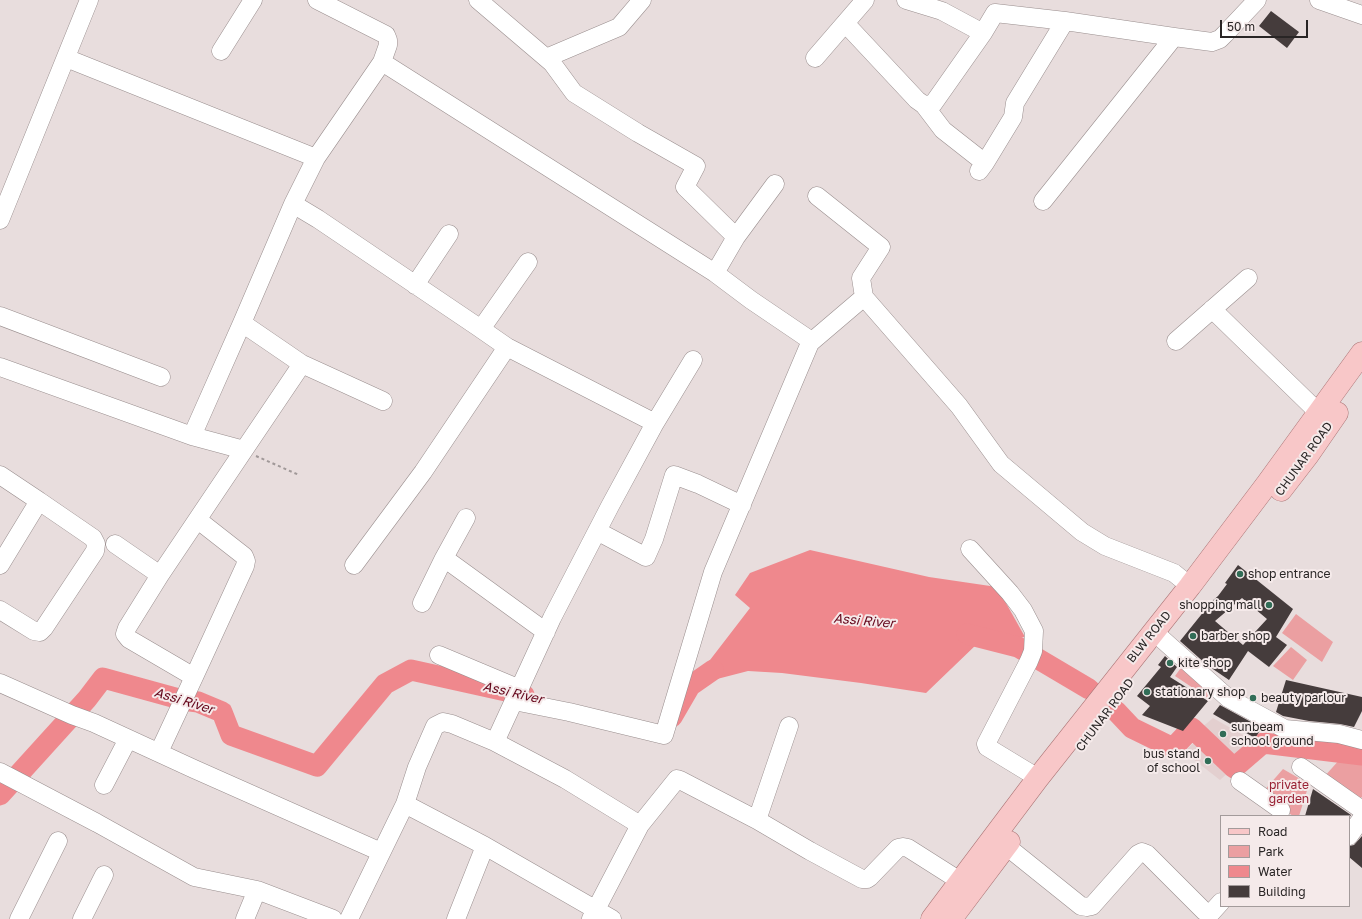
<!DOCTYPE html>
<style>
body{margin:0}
#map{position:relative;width:1362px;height:919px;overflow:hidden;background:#e8dddd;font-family:"Golos Text",sans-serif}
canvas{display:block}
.legend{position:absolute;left:1220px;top:815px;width:130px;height:92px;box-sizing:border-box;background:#f5eaea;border:1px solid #a39b9b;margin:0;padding:5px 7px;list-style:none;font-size:12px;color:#292525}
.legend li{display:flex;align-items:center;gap:8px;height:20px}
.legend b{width:20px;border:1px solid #a39b9b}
.scale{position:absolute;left:1220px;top:20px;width:88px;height:18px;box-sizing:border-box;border:2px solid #292525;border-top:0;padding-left:5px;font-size:12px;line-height:14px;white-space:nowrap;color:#292525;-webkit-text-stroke:3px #f5eaea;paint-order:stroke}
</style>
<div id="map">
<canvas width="1362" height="919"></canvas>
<ul class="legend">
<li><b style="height:5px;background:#f8c7c8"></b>Road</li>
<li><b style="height:11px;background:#eb9fa1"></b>Park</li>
<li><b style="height:11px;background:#ef888d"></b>Water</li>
<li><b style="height:11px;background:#453c3c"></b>Building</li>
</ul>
<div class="scale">50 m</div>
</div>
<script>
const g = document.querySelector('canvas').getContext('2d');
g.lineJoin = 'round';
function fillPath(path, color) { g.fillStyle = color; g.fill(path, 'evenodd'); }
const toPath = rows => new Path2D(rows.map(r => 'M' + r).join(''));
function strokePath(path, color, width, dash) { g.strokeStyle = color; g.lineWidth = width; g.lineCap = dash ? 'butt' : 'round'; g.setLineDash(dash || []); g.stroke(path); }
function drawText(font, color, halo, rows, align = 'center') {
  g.font = font + ' "Golos Text",sans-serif'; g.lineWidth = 4; g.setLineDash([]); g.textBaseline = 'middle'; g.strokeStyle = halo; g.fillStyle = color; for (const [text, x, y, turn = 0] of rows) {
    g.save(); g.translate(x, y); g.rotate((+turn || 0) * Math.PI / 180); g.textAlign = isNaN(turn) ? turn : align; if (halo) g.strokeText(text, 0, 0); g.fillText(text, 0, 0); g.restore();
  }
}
fillPath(toPath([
 [1213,718,1250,739,1231,760,1200,729],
 [1197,740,1232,769,1220,780,1184,752]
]), '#e3cfcf');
fillPath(toPath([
 [1296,614,1333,642,1322,662,1282,633],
 [1291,647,1307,660,1293,680,1273,666],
 [1183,665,1212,689,1208,698,1175,676],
 [1341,758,1362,761,1362,797,1358,800,1323,778],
 [1283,769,1309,784,1299,816,1293,816,1262,793]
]), '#eb9fa1');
fillPath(toPath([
 [810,550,929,577,997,587,1025,637,978,643,926,693,861,683,782,673,748,671,690,686,750,608,735,595,750,573]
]), '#ef888d');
strokePath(toPath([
 [1313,740,1362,749]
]), '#ef888d', 3.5);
strokePath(toPath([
 [967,634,1018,647,1089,689],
 [1116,711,1132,728,1173,748,1192,728,1234,768,1263,743,1362,755],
 [672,717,690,686,713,670],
 [0,795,87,699,103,678,183,700,198,702,222,712,231,735,317,766,385,684,411,670,524,695]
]), '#ef888d', 21);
fillPath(toPath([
 [1271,11,1299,32,1287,48,1259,26],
 [1238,565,1293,609,1276,637,1287,645,1269,667,1248,651,1229,680,1207,665,1180,641,1205,610,1203,609,1218,596,1227,584,1225,583],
 [1242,598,1267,619,1243,645,1215,621],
 [1165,656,1177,667,1170,677,1208,701,1183,731,1142,715,1150,706,1137,696,1161,667,1158,665],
 [1286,680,1362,697,1362,711,1354,727,1340,724,1309,721,1283,716,1276,712],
 [1220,705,1262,728,1255,738,1213,714],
 [1313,789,1351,815,1349,818,1349,816,1305,816],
 [1362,836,1362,868,1349,857,1349,846,1354,845]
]), '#453c3c');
const minor = toPath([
 [317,0,386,35,388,40,388,45,382,62,715,273,751,300,810,340,810,343,713,572,664,735,569,712,514,701],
 [478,0,552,63,574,93,638,133,696,166,685,187,736,237],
 [906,0,942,11,983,33],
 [1319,0,1362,15],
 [845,23,917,100,924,105,943,130,985,163],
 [221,51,253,0],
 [66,58,316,158,293,204,242,323,192,436],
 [546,58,619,27,642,0],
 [815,58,865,0],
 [924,105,933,104,983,33,995,13,1065,21,1174,37,1212,42,1220,39,1225,34,1257,0],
 [316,158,382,62],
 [979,171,985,163,1013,117,1015,103,1065,21],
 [817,196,881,247,861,278,864,297],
 [1043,201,1174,37],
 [293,204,318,219,481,329,528,262],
 [0,220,89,0],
 [715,273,736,237,775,184],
 [415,285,449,234],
 [1212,309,1319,413],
 [0,316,161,377],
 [242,323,302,364,383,401],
 [1176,341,1248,278],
 [810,343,864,297,959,406,1001,464,1082,532,1105,546,1174,573,1190,586],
 [507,347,655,423],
 [0,367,192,436,244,450,160,575,127,628,125,634,129,639,194,677,159,752],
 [244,450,302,364],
 [0,475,39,501,0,565],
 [466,518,444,558,546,632],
 [597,531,646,557,654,539,674,475,698,484,742,505],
 [115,544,160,575],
 [970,549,1010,593,1023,610,1034,631,1033,651,1029,661,986,744,987,747,1038,778],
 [354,565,423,472,507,347,481,329],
 [422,603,444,558],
 [0,610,34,631,40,632,44,628,95,551,96,544,93,538,39,501],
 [1153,631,1228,698,1285,729,1339,734,1362,740],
 [439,655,520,689],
 [194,677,245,566,246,561,244,556,198,520],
 [0,683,72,715,94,723,194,769,381,852],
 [495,742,552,618,610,506,655,423,693,360],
 [1301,767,1362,810],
 [0,772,97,823,194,877,257,890,333,919],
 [1240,781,1281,810],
 [104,785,128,739],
 [405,804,485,846,612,919],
 [757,820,789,726],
 [1349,836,1362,818],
 [995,837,1081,906,1087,907,1092,906,1138,854,1142,852,1147,854,1204,911,1208,913,1212,912,1221,902],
 [19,919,58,841],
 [82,919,104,875],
 [245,919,257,890],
 [349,919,405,804,417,767,435,726,443,722,452,724,495,742,565,779,640,825],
 [456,919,485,846],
 [591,919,640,825,677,779,680,780,757,820,810,851,862,879,867,879,870,877,898,848,903,847,908,848,960,881]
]);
const major = toPath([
 [1281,490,1308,455,1337,413],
 [932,919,1038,778,1190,586,1267,484,1362,353],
 [951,919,1009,842]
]);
strokePath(minor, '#998e8e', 19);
strokePath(major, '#ac7677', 23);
strokePath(toPath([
 [256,456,299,475]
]), '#a09898', 2, [3, 3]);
strokePath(minor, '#fff', 18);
strokePath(major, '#f8c7c8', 22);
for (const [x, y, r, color] of [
 [1240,574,4,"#316d57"],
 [1269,605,4,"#316d57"],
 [1193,636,4,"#316d57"],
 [1170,663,4,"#316d57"],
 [1147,692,4,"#316d57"],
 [1253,698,4,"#316d57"],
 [1223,734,4,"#316d57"],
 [1208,761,4,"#316d57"]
]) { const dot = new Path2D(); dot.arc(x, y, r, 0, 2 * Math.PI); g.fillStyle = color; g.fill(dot); strokePath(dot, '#f5eaea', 1.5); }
drawText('12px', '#292525', '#f5eaea', [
 ["CHUNAR ROAD",1304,459,-54],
 ["BLW ROAD",1149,637,-51],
 ["CHUNAR ROAD",1105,715,-53]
]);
drawText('12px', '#292525', '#f5eaea', [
 ["shop entrance",1248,574],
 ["shopping mall",1261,605,"right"],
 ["barber shop",1201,636],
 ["kite shop",1178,663],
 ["stationary shop",1155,692],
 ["beauty parlour",1261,698],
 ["sunbeam",1231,727],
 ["school ground",1231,741],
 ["bus stand",1200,754,"right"],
 ["of school",1200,768,"right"]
], 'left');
drawText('12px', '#992134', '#f5eaea', [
 ["private",1289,785],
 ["garden",1289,799]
]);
drawText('italic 13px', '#65061b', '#f5eaea', [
 ["Assi River",864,621,5],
 ["Assi River",513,693,13],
 ["Assi River",184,701,17]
]);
</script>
